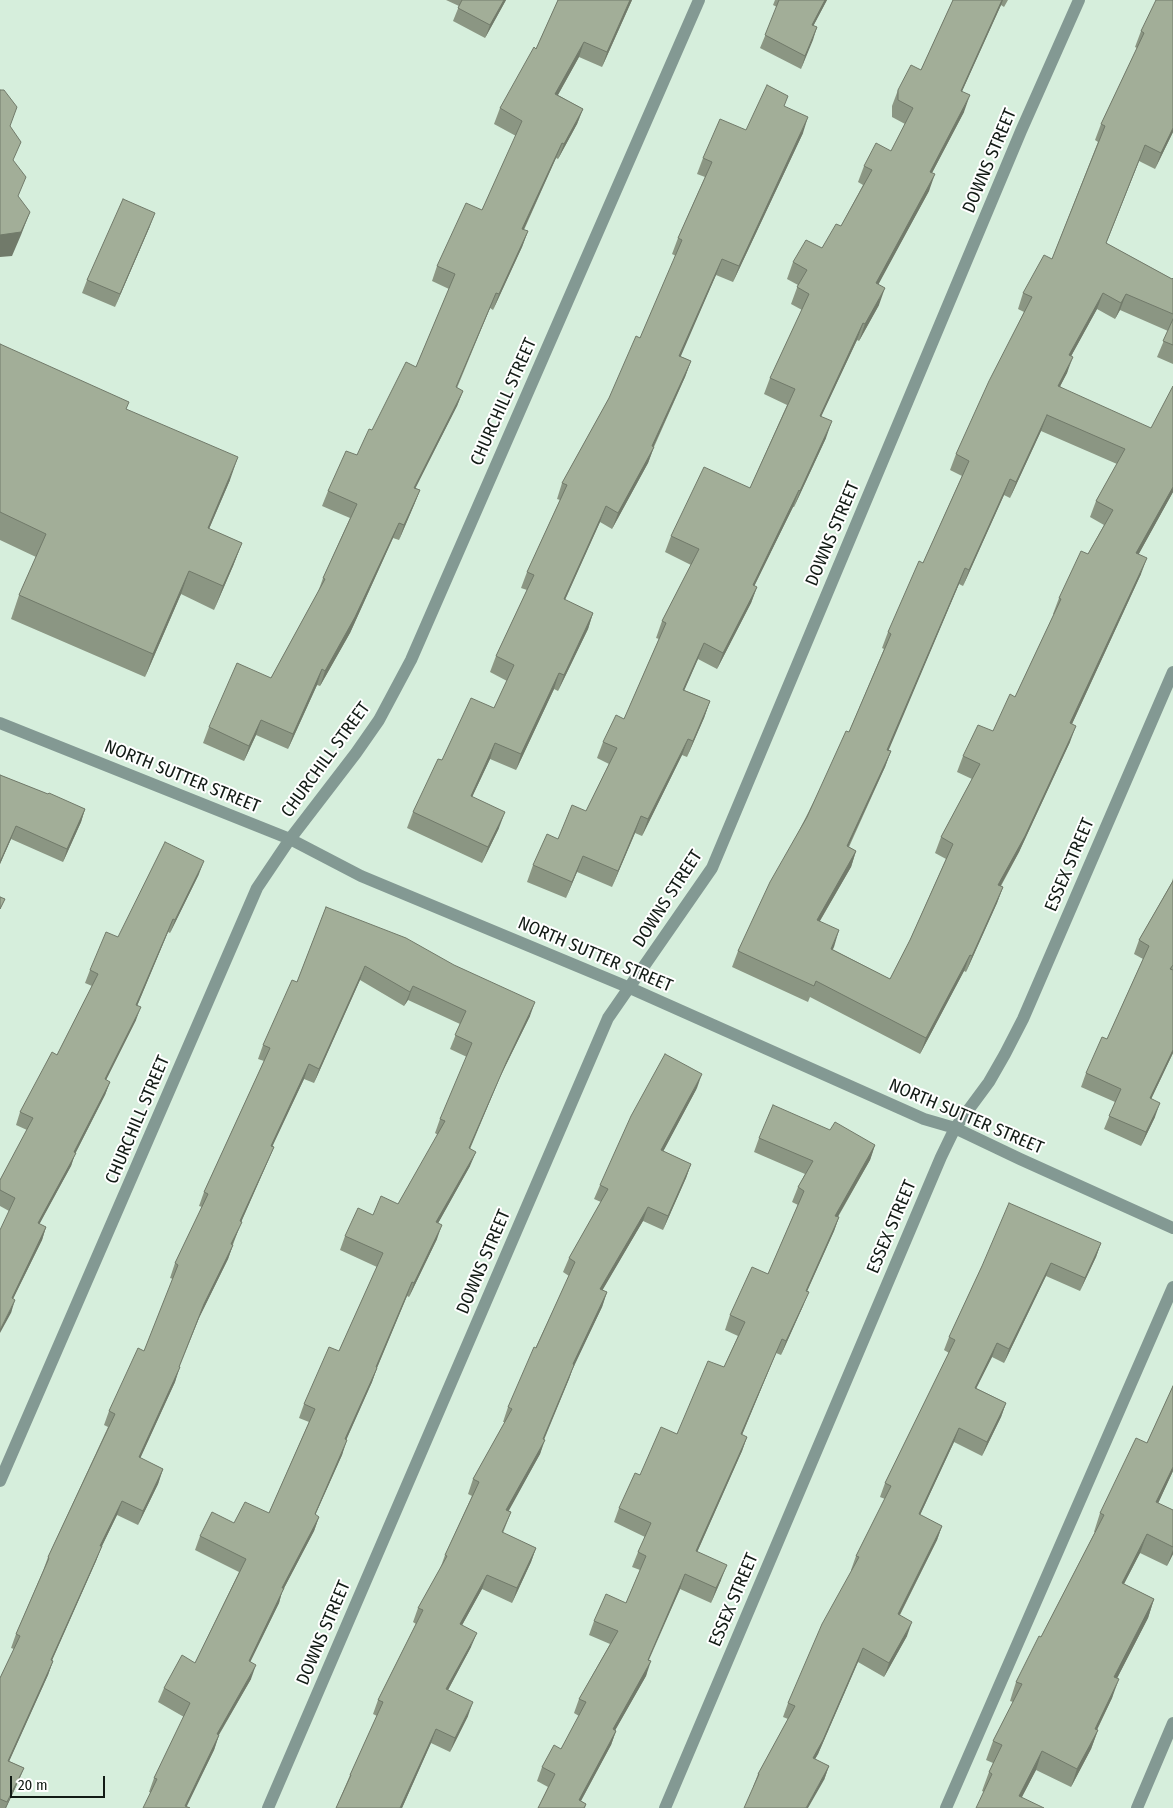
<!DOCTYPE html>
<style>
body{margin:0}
#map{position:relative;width:1173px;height:1808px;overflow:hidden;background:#d6eedc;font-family:"Fira Sans Condensed",sans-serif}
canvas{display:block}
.scale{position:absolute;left:10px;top:1776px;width:95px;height:22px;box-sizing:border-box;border:2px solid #121b15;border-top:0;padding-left:6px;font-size:15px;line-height:18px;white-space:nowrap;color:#121b15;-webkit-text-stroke:4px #fff;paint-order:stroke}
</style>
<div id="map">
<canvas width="1173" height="1808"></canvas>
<div class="scale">20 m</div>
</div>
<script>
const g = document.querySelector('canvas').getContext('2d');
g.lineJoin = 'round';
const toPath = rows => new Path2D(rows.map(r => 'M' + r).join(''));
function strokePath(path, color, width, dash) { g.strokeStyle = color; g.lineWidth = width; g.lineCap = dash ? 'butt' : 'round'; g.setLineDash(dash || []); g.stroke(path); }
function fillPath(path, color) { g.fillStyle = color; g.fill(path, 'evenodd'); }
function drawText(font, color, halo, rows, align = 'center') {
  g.font = font + ' "Fira Sans Condensed",sans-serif'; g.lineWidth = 4; g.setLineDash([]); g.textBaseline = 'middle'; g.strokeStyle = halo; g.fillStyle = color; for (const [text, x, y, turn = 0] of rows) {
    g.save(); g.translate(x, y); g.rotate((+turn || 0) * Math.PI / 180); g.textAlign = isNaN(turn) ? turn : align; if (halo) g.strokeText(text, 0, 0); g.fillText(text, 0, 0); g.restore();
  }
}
strokePath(toPath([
 [946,1808,1173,1287]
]), '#839993', 12);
strokePath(toPath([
 [0,723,290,839,361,876,630,988,924,1119,955,1128,1020,1159,1173,1228],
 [0,1481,257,888,290,839,356,753,379,720,411,660,699,0],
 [268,1808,608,1018,712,868,1021,131,1079,0],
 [665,1808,941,1157,955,1128,989,1082,1005,1054,1023,1019,1173,672],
 [1137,1808,1173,1723]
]), '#839993', 12);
fillPath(toPath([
 [446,0,506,0,485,38,453,21,459,6],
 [558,0,632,0,602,67,579,57,558,95,583,109,577,124,558,159,556,158,524,230,528,231,522,247,493,310,490,308,457,388,463,391,457,406,415,488,420,490,414,505,399,540,393,538,350,633,320,686,317,685,288,749,256,735,244,761,203,743,209,727,271,678,318,592,323,578,350,518,322,506,328,491,357,455,372,430,416,367,449,289,432,281,437,266,482,210,516,136,494,124,500,108,536,49],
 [775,0,827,0,813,26,817,27,801,69,760,48,777,7,773,5],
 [953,0,1008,0,1004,7,1001,5,962,91,964,112,932,173,929,191,878,284,879,305,859,341,857,340,821,416,826,438,794,507,793,507,754,586,757,587,751,603,717,669,698,659,684,690,710,701,704,718,687,757,682,755,642,836,635,833,612,887,577,872,566,898,527,882,533,865,558,839,586,811,609,764,597,758,603,742,624,719,659,639,656,638,662,621,691,565,665,552,671,536,750,488,787,405,764,394,770,378,802,310,791,304,798,285,787,279,793,262,822,248,841,226,863,185,858,182,864,166,891,151,905,124,892,117,892,106,898,90,921,70],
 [1173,0,1173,132,1155,169,1139,161,1106,243,1172,279,1173,278,1173,364,1157,357,1168,331,1120,310,1115,319,1097,309,1071,356,1067,373,1060,386,1173,492,1138,555,1141,574,1072,724,1070,742,1019,852,1001,886,1003,887,997,903,966,972,964,971,920,1054,810,997,808,1002,732,967,738,951,849,732,884,649,882,648,888,632,923,563,962,476,950,470,956,454,1024,312,1018,309,1023,293,1052,259,1098,142,1095,140,1101,124,1137,48,1135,47,1141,31],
 [1041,431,1117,464,1096,501,1090,517,1104,525,1088,554,1059,598,1053,614,1054,614,1015,697,993,731,963,756,957,772,972,779,941,837,935,853,946,859,910,940,890,979,832,949,820,921,851,867,856,851,849,847,885,767,891,751,888,750,959,584,963,586,1004,495,1010,498],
 [784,106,803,133,733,282,716,275,680,356,691,361,685,377,654,447,648,463,612,529,600,522,565,600,593,613,588,629,558,691,554,689,516,770,490,759,472,797,499,828,482,863,407,828,413,812,442,760,494,708,507,681,490,672,496,656,527,590,521,588,527,572,560,500,557,499,562,483,609,398,640,338,676,256,672,254,678,238,705,177,697,174,703,158],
 [150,226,115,307,82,293,87,280],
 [0,344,126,409,230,480,209,529,242,543,233,566,214,610,181,594,145,677,11,619,19,595,36,557,0,540],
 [0,775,85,809,81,822,63,862,11,839,0,864],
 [199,874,170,933,168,932,137,1006,136,1020,106,1080,110,1082,105,1095,75,1154,71,1166,39,1224,46,1227,42,1240,13,1299,11,1313,9,1211,0,1206,0,1180,27,1130,16,1125,20,1112,57,1055,92,986,85,983,90,970,118,937],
 [1173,878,1173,1053,1151,1099,1155,1117,1141,1146,1104,1129,1115,1102,1081,1087,1086,1073,1107,1039,1143,959,1134,954,1139,940,1172,882],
 [326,907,530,1016,500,1077,470,1149,470,1166,438,1223,437,1239,409,1297,407,1296,377,1368,372,1382,346,1440,342,1455,315,1515,319,1517,314,1531,282,1592,279,1603,250,1661,251,1679,219,1735,214,1750,186,1806,149,1792,154,1778,184,1717,158,1702,164,1688,195,1663,239,1572,195,1550,200,1536,234,1523,269,1513,309,1422,299,1418,304,1404,339,1351,377,1267,340,1250,345,1236,373,1215,398,1204,438,1135,435,1133,440,1119,467,1057,450,1049,460,1024,408,1000,404,1006,360,980,314,1083,304,1079,272,1146,274,1147,268,1161,241,1222,228,1259,199,1318,179,1367,175,1382,140,1458,163,1469,158,1484,138,1525,117,1515,101,1548,96,1561,52,1660,53,1661,48,1675,9,1761,24,1768,18,1782,6,1808,0,1808,0,1678,14,1649,11,1648,16,1634,43,1571,48,1557,108,1427,104,1425,109,1411,144,1351,173,1279,170,1278,175,1263,202,1207,199,1206,204,1192,264,1061,258,1059,263,1045,297,982],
 [697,1088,663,1151,691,1164,686,1178,663,1230,643,1221,602,1290,607,1292,602,1307,574,1365,569,1379,544,1440,540,1454,508,1511,511,1512,503,1533,536,1548,531,1562,512,1603,482,1589,462,1625,471,1647,448,1690,468,1716,450,1752,431,1743,402,1808,336,1808,350,1775,377,1716,373,1714,378,1700,416,1624,413,1622,418,1608,440,1569,445,1555,472,1496,468,1494,473,1479,505,1422,503,1422,508,1407,569,1276,563,1272,569,1258,601,1202,594,1199,600,1185],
 [830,1130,875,1145,870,1160,838,1217,839,1217,834,1231,807,1291,803,1306,781,1355,776,1353,742,1435,747,1437,742,1451,697,1552,721,1580,711,1603,680,1589,649,1660,646,1676,615,1730,616,1731,611,1745,581,1801,586,1804,585,1808,538,1808,548,1787,537,1781,542,1767,561,1749,579,1716,574,1713,579,1699,610,1644,589,1635,594,1621,626,1603,640,1570,632,1567,638,1552,645,1537,614,1522,619,1508,640,1475,677,1434,724,1367,738,1336,725,1330,730,1315,768,1274,798,1205,792,1202,798,1187,805,1174,754,1152,759,1138],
 [1101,1243,1096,1257,1080,1291,1046,1276,1004,1363,992,1357,976,1388,1006,1403,1001,1417,982,1456,954,1442,920,1515,942,1526,937,1540,900,1615,907,1636,884,1677,858,1662,818,1754,815,1759,829,1766,824,1780,753,1787,758,1774,788,1719,783,1717,788,1703,852,1570,851,1570,856,1556,885,1499,880,1497,885,1483,949,1353,944,1350,949,1337,982,1266],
 [1173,1386,1173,1471,1158,1503,1173,1510,1173,1554,1167,1566,1140,1553,1124,1584,1154,1599,1148,1618,1117,1678,1112,1698,1097,1730,1098,1730,1091,1749,1071,1787,1036,1770,1022,1797,984,1792,982,1791,989,1772,993,1763,986,1760,993,1741,1013,1702,1010,1701,1016,1682,1041,1637,1095,1532,1094,1532,1100,1513,1147,1443]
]), '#8b9683');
fillPath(toPath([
 [504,0,506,0,485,38,490,25],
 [630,0,632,0,602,67,607,52],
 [825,0,827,0,807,38,812,25],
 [1002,0,1003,0,1001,5,955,107,961,91],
 [817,27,813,40,801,69,805,56],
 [584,42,579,57,550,109,555,94],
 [970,95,964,112,924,188,930,172],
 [583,109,577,124,558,159,564,144],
 [808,117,803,133,733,282,739,266],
 [1173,128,1173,132,1155,169,1161,153],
 [562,143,556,158,517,244,522,229],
 [1145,145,1139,161,1100,259,1106,243],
 [935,174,929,191,870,300,876,283],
 [30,212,21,235,12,256,0,257,0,235],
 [155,213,150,226,115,307,120,294],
 [528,231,522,247,493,310,499,294],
 [722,259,716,275,674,372,679,356],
 [885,288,879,305,859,341,865,324],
 [496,293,490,308,450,402,456,387],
 [1103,293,1097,309,1063,371,1069,355],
 [1126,294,1120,310,1115,319,1121,303],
 [863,323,857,340,814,432,820,416],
 [1073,357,1067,373,1052,402,1058,386],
 [691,361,685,377,650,454,654,447,648,463,612,529,618,513,652,446],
 [463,391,457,406,408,503,414,488],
 [1047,415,1041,431,1010,498,1016,482],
 [832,421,826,438,794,507,800,491],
 [238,457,230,480,199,552,208,528],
 [1010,479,1004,495,963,586,969,570],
 [1173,486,1173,492,1130,570,1136,553],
 [420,490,414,505,399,540,404,525],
 [799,490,793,507,747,601,753,585],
 [606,506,600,522,558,615,564,599],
 [399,523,393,538,350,633,320,686,325,671],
 [242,543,233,566,214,610,223,586],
 [1147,558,1141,574,1065,739,1070,723],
 [965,568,959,584,882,766,887,750],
 [189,571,181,594,145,677,153,654],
 [757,587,751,603,717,669,723,653],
 [593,613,588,629,558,691,564,675],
 [704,643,698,659,677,707,683,690],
 [322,669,317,685,288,749,293,734],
 [559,673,554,689,516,770,521,754],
 [710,701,704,718,687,757,693,741],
 [261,720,256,735,244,761,249,746],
 [1076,726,1070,742,1019,852,992,901,998,885],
 [688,739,682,755,642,836,648,819],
 [495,743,490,759,465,812,471,796],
 [891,751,885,767,841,862,847,846],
 [85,809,81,822,63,862,67,849],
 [505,812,499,828,482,863,488,847],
 [641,816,635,833,612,887,618,871],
 [16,826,11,839,0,864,0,862],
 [856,851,851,867,811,936,817,920],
 [583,856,577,872,566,898,572,882],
 [204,861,199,874,170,933,175,920],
 [1003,887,997,903,966,972,972,956],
 [173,919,168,932,132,1018,136,1005],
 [839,930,834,947,825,965,831,949],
 [970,955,964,971,920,1054,926,1038],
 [365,966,360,980,314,1083,319,1069],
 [413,986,408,1000,404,1006,410,992],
 [535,1002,530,1016,500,1077,464,1162,469,1148,506,1063],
 [141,1007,136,1020,100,1092,105,1079],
 [1173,1050,1173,1053,1145,1112,1150,1098],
 [309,1064,304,1079,266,1160,271,1146],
 [702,1074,697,1088,656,1165,661,1150],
 [110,1082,105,1095,75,1154,71,1166,33,1236,38,1223],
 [1160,1103,1155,1117,1141,1146,1146,1132],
 [875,1145,870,1160,830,1230,835,1216],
 [274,1147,268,1161,235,1236,240,1221],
 [476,1152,470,1166,431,1236,436,1222],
 [691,1164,686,1178,663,1230,668,1216],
 [648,1207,643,1221,595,1303,600,1289],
 [839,1217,834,1231,801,1305,806,1291],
 [242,1222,236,1236,226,1258,231,1244],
 [442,1225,437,1239,409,1297,414,1283],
 [46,1227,42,1240,7,1311,12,1298],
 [1101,1243,1096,1257,1080,1291,1085,1278],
 [233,1245,228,1259,199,1318,174,1381,204,1304],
 [1051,1263,1046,1276,1004,1363,1009,1349],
 [412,1282,407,1296,371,1382,376,1367],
 [607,1292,602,1307,568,1379,573,1364],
 [809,1292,803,1306,781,1355,786,1341],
 [15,1300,11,1313,0,1333,0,1330],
 [782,1339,776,1353,736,1449,741,1434],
 [997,1343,992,1357,970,1401,975,1388],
 [574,1365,569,1379,539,1451,545,1440,540,1454,501,1525,506,1510,543,1439],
 [180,1367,175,1382,134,1472,139,1457],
 [377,1368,372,1382,340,1454,345,1439],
 [1006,1403,1001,1417,982,1456,987,1442],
 [959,1428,954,1442,914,1528,919,1514],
 [747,1437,742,1451,691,1566,696,1551],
 [347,1440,342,1455,309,1529,315,1514],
 [1173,1467,1173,1471,1150,1521,1156,1502],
 [163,1469,158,1484,138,1525,143,1511],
 [122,1501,117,1515,101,1548,96,1561,46,1674,51,1660,100,1546],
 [319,1517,314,1531,282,1592,279,1603,244,1675,249,1661,282,1588],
 [942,1526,937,1540,893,1628,898,1614],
 [1147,1534,1140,1553,1115,1601,1122,1583],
 [536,1548,531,1562,512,1603,517,1588],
 [1173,1550,1173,1554,1167,1566],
 [727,1565,721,1580,711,1603,716,1588],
 [685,1574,680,1589,642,1674,648,1660],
 [487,1575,482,1589,455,1638,460,1624],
 [1154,1599,1148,1618,1108,1696,1114,1677],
 [912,1622,907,1636,884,1677,889,1663],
 [477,1633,471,1647,441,1703,446,1689],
 [863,1648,858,1662,818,1754,808,1771,813,1758],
 [53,1661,48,1675,3,1775,8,1761],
 [651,1661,646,1676,608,1743,613,1729],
 [256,1665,251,1679,211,1748,217,1734],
 [1119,1679,1112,1698,1088,1748,1095,1729],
 [473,1702,468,1716,450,1752,455,1738],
 [436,1729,431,1743,402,1808,400,1808],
 [1098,1730,1091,1749,1071,1787,1077,1769],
 [616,1731,611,1745,577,1808,579,1800],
 [219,1735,214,1750,186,1808,184,1808],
 [1042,1751,1036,1770,1016,1808,1019,1796],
 [829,1766,824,1780,808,1808,806,1808],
 [24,1768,18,1782,6,1808,5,1808]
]), '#717a6a');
const building = toPath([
 [462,0,504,0,490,25,458,8,462,0],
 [558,0,630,0,607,52,584,42,555,94,583,109,564,144,562,143,522,229,528,231,499,294,496,293,456,387,463,391,414,488,420,490,404,525,399,523,355,617,325,671,322,669,293,734,261,720,249,746,209,727,237,663,271,678,325,579,323,578,357,504,328,491,346,451,357,455,369,429,372,430,406,362,416,367,455,274,437,266,466,203,482,210,522,121,500,108,534,47,536,49,558,0],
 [779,0,825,0,812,25,817,27,805,56,765,35,779,0],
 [953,0,1002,0,961,91,970,95,930,172,935,174,876,283,885,288,865,324,863,323,820,416,832,421,800,491,799,490,753,585,757,587,723,653,704,643,683,690,710,701,693,741,688,739,648,819,641,816,618,871,583,856,572,882,533,865,547,834,558,839,572,805,586,811,617,748,603,742,616,715,624,719,666,623,662,621,699,549,671,536,704,467,750,488,795,389,770,378,809,294,797,287,807,270,793,262,806,240,822,248,836,224,841,226,872,170,864,166,876,143,891,151,913,108,898,100,898,90,911,65,921,70,953,0],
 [1156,0,1173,0,1173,128,1161,153,1145,145,1106,243,1172,279,1173,278,1173,314,1126,294,1121,303,1103,293,1069,355,1073,357,1058,386,1151,428,1173,386,1173,487,1136,553,1147,558,1070,723,1076,726,1025,836,998,885,1003,887,972,956,970,955,926,1038,816,981,814,986,738,951,770,882,807,817,846,731,849,732,891,634,888,632,919,561,923,563,969,461,956,454,989,381,1032,297,1023,293,1044,255,1052,259,1105,126,1101,124,1144,33,1141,31,1156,0],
 [1047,415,1125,449,1096,501,1113,510,1088,554,1081,551,1059,598,1061,599,1015,697,1010,694,993,731,978,725,963,756,980,764,941,837,953,844,910,940,890,979,831,949,839,930,817,920,856,851,847,846,891,751,887,750,965,568,969,570,1010,479,1016,482,1047,415],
 [767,85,788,96,784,106,808,117,739,266,722,259,679,356,691,361,652,446,654,447,618,513,606,506,564,599,593,613,564,675,559,673,521,754,495,743,471,796,505,812,488,847,413,812,438,759,442,760,471,698,494,708,514,665,496,656,534,575,527,572,567,485,562,483,609,398,636,336,640,338,682,240,678,238,712,162,703,158,720,119,746,130,767,85],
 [0,90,4,90,17,107,10,126,21,142,13,160,26,177,18,196,30,212,21,232,0,235,0,90],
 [123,199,155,213,120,294,87,280,123,199],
 [1173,319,1173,345,1163,341,1173,319],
 [0,344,129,402,126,409,238,457,208,528,242,543,223,586,189,571,153,654,19,595,46,534,0,512,0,344],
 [0,775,48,794,49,793,85,809,67,849,16,826,0,862,0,775],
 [165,842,204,861,175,920,173,919,136,1005,141,1007,105,1079,110,1082,74,1152,76,1153,38,1223,46,1227,12,1298,15,1300,0,1330,0,1230,15,1198,0,1190,0,1180,33,1118,20,1112,52,1052,57,1055,98,974,90,970,106,932,118,937,165,842],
 [1173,881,1173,965,1170,969,1173,970,1173,1050,1150,1098,1160,1103,1146,1132,1109,1116,1121,1089,1086,1073,1102,1037,1107,1039,1149,946,1139,940,1173,881],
 [0,897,5,899,0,909,0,897],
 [326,907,406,938,454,965,535,1002,506,1063,469,1148,476,1152,436,1222,442,1225,414,1283,412,1282,376,1367,377,1368,345,1439,347,1440,315,1514,319,1517,282,1588,284,1588,249,1661,256,1665,217,1734,219,1735,185,1806,190,1808,143,1808,157,1779,154,1778,190,1703,164,1688,182,1655,195,1663,246,1559,200,1536,212,1512,234,1523,245,1502,269,1513,315,1409,304,1404,329,1347,339,1351,383,1253,345,1236,358,1208,373,1215,381,1196,398,1204,445,1121,440,1119,472,1043,455,1035,466,1011,413,986,410,992,365,966,319,1069,309,1064,271,1146,274,1147,240,1221,242,1222,231,1244,233,1245,204,1304,179,1367,180,1367,139,1457,163,1469,143,1511,122,1501,100,1546,102,1546,51,1660,53,1661,8,1761,24,1768,7,1802,0,1799,0,1678,20,1636,16,1634,49,1558,48,1557,115,1414,109,1411,138,1348,144,1351,178,1265,175,1263,208,1194,204,1192,270,1048,263,1045,292,980,297,982,326,907],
 [665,1054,702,1074,661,1150,691,1164,668,1216,648,1207,600,1289,607,1292,573,1364,574,1365,543,1439,545,1440,506,1510,511,1512,502,1532,536,1548,517,1588,487,1575,460,1624,477,1633,446,1689,473,1702,455,1738,436,1729,400,1808,336,1808,351,1775,350,1775,383,1702,378,1700,423,1610,418,1608,447,1556,445,1555,479,1482,473,1479,512,1409,508,1407,534,1347,536,1348,575,1262,569,1258,608,1189,600,1185,631,1116,665,1054],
 [773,1105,830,1130,835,1122,875,1145,835,1216,839,1217,806,1291,809,1292,786,1341,782,1339,741,1434,747,1437,696,1551,727,1565,716,1588,685,1574,648,1660,651,1661,613,1729,616,1731,579,1800,586,1804,584,1808,538,1808,555,1774,542,1767,554,1745,561,1749,586,1702,579,1699,618,1631,594,1621,606,1594,626,1603,646,1556,638,1552,651,1523,619,1508,635,1473,640,1475,661,1427,677,1434,708,1361,724,1367,745,1322,730,1315,752,1267,768,1274,804,1191,798,1187,813,1161,759,1138,773,1105],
 [1009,1203,1101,1243,1085,1278,1051,1263,1009,1349,997,1343,975,1388,1006,1403,987,1442,959,1428,919,1514,942,1526,898,1614,912,1622,889,1663,863,1648,823,1740,813,1758,829,1766,806,1808,744,1808,759,1774,758,1774,795,1706,788,1703,822,1624,859,1557,856,1556,891,1486,885,1483,955,1340,949,1337,982,1266,1009,1203],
 [1173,1386,1173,1467,1156,1502,1173,1510,1173,1547,1147,1534,1122,1583,1154,1599,1114,1677,1119,1679,1095,1729,1098,1730,1077,1769,1042,1751,1019,1796,1044,1808,976,1808,992,1774,989,1772,1002,1745,993,1741,1022,1684,1016,1682,1039,1636,1041,1637,1104,1515,1100,1513,1136,1438,1147,1443,1173,1386]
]);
fillPath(building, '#a2ae98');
strokePath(building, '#717a6a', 1);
drawText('18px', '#121b15', '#fff', [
 ["DOWNS STREET",990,161,-67],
 ["CHURCHILL STREET",504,402,-66],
 ["DOWNS STREET",833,534,-67],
 ["CHURCHILL STREET",326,760,-54],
 ["NORTH SUTTER STREET",182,777,22],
 ["ESSEX STREET",1070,865,-67],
 ["DOWNS STREET",668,899,-57],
 ["NORTH SUTTER STREET",595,955,23],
 ["NORTH SUTTER STREET",966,1117,23],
 ["CHURCHILL STREET",138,1120,-67],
 ["ESSEX STREET",892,1227,-67],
 ["DOWNS STREET",484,1262,-67],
 ["ESSEX STREET",734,1600,-67],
 ["DOWNS STREET",324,1633,-67]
]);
</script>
